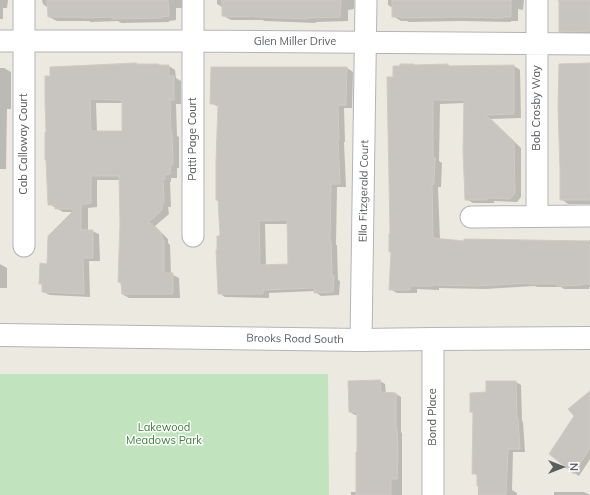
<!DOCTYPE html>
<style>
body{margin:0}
#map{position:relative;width:590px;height:495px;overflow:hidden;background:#ece9e1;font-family:Mulish,sans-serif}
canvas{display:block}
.north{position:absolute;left:542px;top:447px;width:40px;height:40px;-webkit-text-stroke:3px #fff;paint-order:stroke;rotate:90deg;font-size:11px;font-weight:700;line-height:16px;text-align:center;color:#5a5e62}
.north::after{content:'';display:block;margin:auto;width:14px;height:18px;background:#5a5e62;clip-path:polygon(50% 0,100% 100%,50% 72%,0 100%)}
</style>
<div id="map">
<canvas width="590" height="495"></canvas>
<div class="north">N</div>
</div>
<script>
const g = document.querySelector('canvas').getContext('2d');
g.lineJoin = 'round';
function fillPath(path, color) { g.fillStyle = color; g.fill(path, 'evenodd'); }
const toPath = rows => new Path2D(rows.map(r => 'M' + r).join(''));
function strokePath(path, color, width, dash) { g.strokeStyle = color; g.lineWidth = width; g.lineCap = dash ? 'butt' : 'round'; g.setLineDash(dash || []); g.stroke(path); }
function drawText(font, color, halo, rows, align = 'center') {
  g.font = font + ' Mulish,sans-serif'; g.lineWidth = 3; g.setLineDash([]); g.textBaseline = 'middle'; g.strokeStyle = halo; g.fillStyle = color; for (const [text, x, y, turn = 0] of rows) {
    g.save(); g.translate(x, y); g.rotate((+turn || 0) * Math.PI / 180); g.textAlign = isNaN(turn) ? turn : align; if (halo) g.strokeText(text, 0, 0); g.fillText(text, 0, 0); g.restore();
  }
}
fillPath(toPath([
 [0,374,328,374,329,495,0,495]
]), '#c1e4be');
fillPath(toPath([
 [0,0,8,0,7,8,3,8,3,19,0,19],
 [42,0,182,0,182,8,176,8,176,20,169,21,169,22,121,23,118,21,91,22,89,21,57,21,49,17,48,8,43,4],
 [217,0,354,0,354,9,348,10,348,21,316,22,316,23,264,21,263,20,231,20,223,16,222,7,217,4],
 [388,0,524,0,523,10,518,9,518,21,511,21,511,22,460,21,409,22,407,21,401,21,393,16,393,8,388,5],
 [558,0,590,0,590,35,568,36,560,31,560,2,558,1],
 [590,64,590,204,568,204,561,199],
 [414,65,416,66,448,65,452,67,514,66,520,70,521,118,491,119,521,148,521,197,517,202,494,201,494,203,473,203,466,199,465,103,440,104,439,161,442,163,441,187,438,187,440,240,465,242,589,242,589,240,590,240,590,287,589,287,589,289,564,289,561,287,537,287,535,286,485,289,439,288,439,290,417,289,417,293,397,293,390,289,392,253,390,252,391,235,394,78],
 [169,66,175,70,176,78,181,81,181,104,176,104,177,136,179,137,179,168,177,168,177,178,171,178,171,182,170,182,171,207,168,207,169,214,155,226,168,239,168,243,170,245,171,274,179,278,180,298,129,298,122,294,120,180,97,180,97,207,88,208,88,231,92,231,99,234,100,261,89,261,90,297,50,295,43,292,43,285,40,283,74,212,63,212,49,204,47,161,46,160,47,133,46,101],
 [96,103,123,103,123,132,97,132],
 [0,68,4,68,11,72,11,109,7,109,6,169,0,169],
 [347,68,353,72,352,108,344,108,345,142,344,142,346,187,337,187,336,245,337,245,338,280,340,281,339,295,321,296,315,292,315,291,269,293,269,298,225,297,219,293,218,251,221,237,219,201,217,200,219,107,211,103],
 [265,224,288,224,289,265,266,266],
 [0,264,7,268,7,288,0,288],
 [380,381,385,384,386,394,396,394,401,397,401,432,402,433,402,495,351,495,351,492,357,492,358,415,355,415,350,412],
 [516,382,521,385,522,421,523,422,525,452,513,452,512,490,517,493,517,495,478,495,478,476,473,473,474,413,471,412,487,393],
 [590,392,590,459,579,476,574,473,575,416],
 [554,492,584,492,590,495,554,495]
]), '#0003');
const building = toPath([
 [47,0,168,0,169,16,162,17,162,18,112,19,112,17,82,18,82,17,48,17,47,0],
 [222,0,341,0,340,17,308,18,308,19,255,17,255,16,230,17,222,16,222,0],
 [392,0,511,0,511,17,503,17,503,18,452,17,401,18,401,17,392,17,392,0],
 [559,0,590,0,590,31,559,32,559,0],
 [136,63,136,64,159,64,159,65,169,65,169,76,174,76,174,100,170,100,171,132,172,132,173,165,171,165,170,174,165,175,165,179,163,179,164,203,162,204,162,210,149,222,162,234,162,239,164,240,164,273,173,273,173,294,122,294,121,283,118,282,120,224,119,176,91,176,91,203,81,205,81,230,93,230,93,258,83,258,84,294,42,292,42,284,39,284,40,263,47,264,48,236,75,209,55,209,55,205,48,205,46,160,45,160,45,132,46,132,45,101,45,76,50,76,50,67,136,63],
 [90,99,122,100,122,131,91,131,90,99],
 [590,63,590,200,560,200,560,170,558,106,559,64,590,63],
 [400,64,414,64,414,65,448,64,448,66,514,65,514,114,486,115,514,143,515,193,510,199,487,198,487,200,465,200,463,150,464,100,433,100,433,158,435,158,434,184,432,184,433,238,464,241,464,239,590,241,590,284,582,284,582,285,557,286,556,284,529,284,529,283,477,286,433,285,433,286,410,286,410,290,389,290,391,252,389,252,389,234,390,234,387,77,393,77,393,66,400,66,400,64],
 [211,67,347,67,346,105,338,105,339,139,338,139,340,184,331,184,330,241,331,241,332,276,334,276,333,292,314,293,314,288,263,290,263,294,218,294,216,250,217,250,217,236,220,236,218,200,216,200,216,161,218,104,210,104,211,67],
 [287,220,288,264,260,265,259,221,287,220],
 [380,380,381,392,396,393,396,429,397,429,398,453,397,479,391,479,391,495,356,495,356,452,357,452,357,412,349,412,348,381,380,380],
 [486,381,516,381,517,418,518,418,520,449,508,449,506,495,479,495,479,486,477,486,477,474,472,474,473,412,470,412,470,393,486,392,486,381],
 [590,391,590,448,574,474,549,454,574,416,568,409,590,391]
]);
fillPath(building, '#c8c4bf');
strokePath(building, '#d1cac0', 1);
const minor = toPath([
 [24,0,24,246],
 [537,0,537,216],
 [0,41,193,41,590,44],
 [471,217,590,216],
 [193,236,193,0],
 [361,340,366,0],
 [433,495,433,339]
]);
const tertiary = toPath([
 [0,335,361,340,433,339,590,338]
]);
strokePath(minor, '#b2b5b9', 23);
strokePath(tertiary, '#b2b5b9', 24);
strokePath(minor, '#fff', 21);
strokePath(tertiary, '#fff', 22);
drawText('11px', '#5a5e62', '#fff', [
 ["Glen Miller Drive",295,42],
 ["Bob Crosby Way",537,108,-90],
 ["Patti Page Court",193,139,-90],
 ["Cab Calloway Court",24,144,-90],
 ["Ella Fitzgerald Court",364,191,-89],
 ["Brooks Road South",295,339,1],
 ["Bond Place",433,417,-90]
]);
drawText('11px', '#398337', '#fff', [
 ["Lakewood",164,428],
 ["Meadows Park",164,441]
]);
</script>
